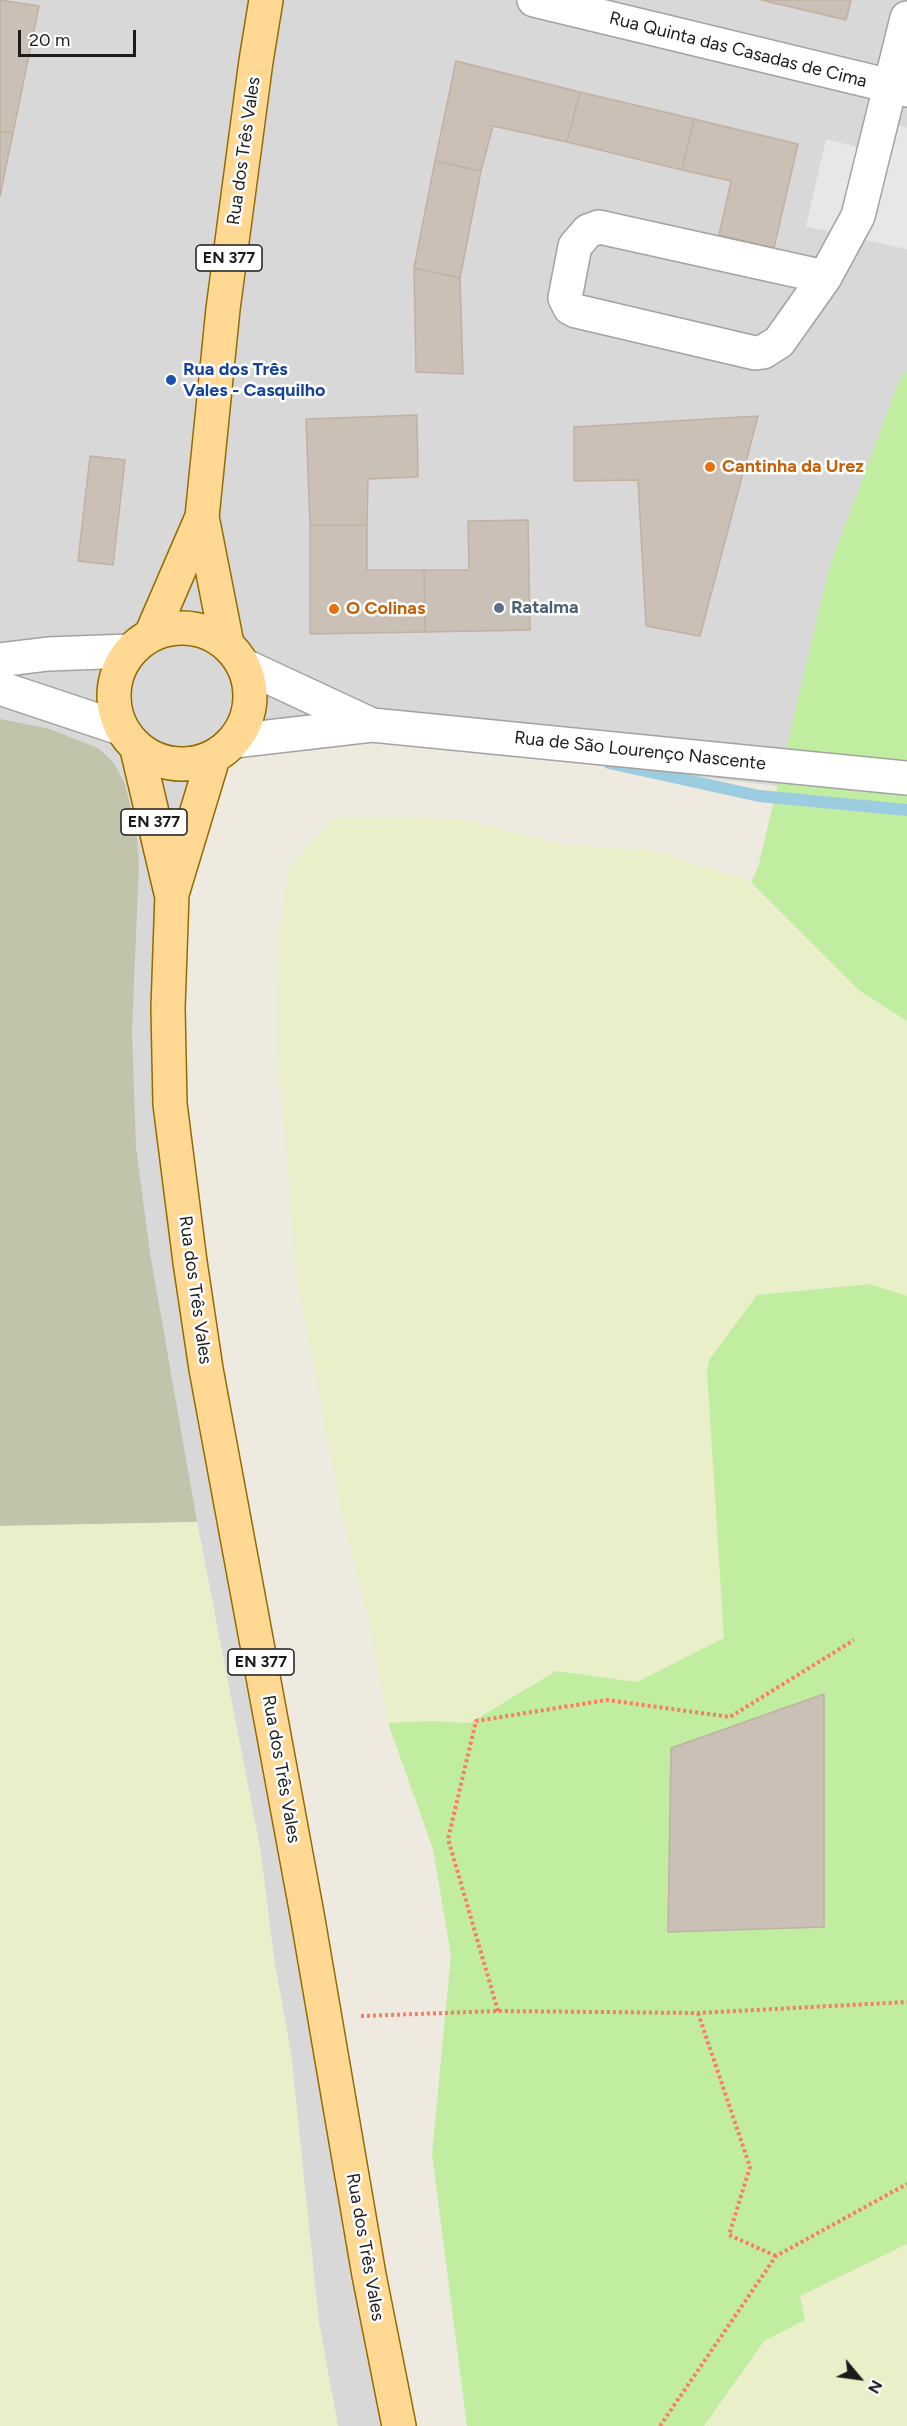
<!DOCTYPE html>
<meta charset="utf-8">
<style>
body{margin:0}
#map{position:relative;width:907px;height:2426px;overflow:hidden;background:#eeeae0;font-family:Figtree,sans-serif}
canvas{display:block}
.north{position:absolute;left:829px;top:2348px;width:60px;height:60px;-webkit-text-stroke:4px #fff;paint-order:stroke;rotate:119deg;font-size:16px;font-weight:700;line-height:24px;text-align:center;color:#1b1b1b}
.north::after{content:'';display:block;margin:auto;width:21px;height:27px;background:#1b1b1b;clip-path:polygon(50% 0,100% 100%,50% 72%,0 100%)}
.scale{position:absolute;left:18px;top:30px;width:118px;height:27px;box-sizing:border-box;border:3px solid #1b1b1b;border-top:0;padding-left:8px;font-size:18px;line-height:21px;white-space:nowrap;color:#1b1b1b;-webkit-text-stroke:4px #fff;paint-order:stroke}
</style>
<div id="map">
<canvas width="907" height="2426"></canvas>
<div class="north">N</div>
<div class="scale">20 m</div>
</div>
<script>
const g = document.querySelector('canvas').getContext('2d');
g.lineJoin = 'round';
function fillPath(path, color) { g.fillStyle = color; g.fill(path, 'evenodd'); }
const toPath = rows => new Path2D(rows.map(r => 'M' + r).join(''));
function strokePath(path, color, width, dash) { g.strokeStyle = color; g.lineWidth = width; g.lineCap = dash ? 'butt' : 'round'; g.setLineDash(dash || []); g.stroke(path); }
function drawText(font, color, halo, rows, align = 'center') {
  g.font = font + ' Figtree,sans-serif'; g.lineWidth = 5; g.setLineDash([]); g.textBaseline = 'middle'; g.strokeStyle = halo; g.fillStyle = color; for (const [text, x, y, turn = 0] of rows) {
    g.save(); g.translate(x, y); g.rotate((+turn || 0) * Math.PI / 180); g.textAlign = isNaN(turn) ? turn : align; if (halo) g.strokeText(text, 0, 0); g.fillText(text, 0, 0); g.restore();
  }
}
fillPath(toPath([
 [0,0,907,0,907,128,865,118,857,147,806,226,907,249,907,801,259,726,193,798,166,1101,401,2426,338,2426,319,2323,291,2054,274,1959,260,1848,197,1522,0,1526]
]), '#d9d8d8');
fillPath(toPath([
 [0,719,50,729,98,748,114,763,125,784,136,829,139,864,132,1031,136,1147,150,1253,197,1522,0,1526]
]), '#c1c3ab');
fillPath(toPath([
 [335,817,459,819,564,845,649,850,748,880,859,990,907,1021,907,1296,870,1284,757,1295,709,1360,707,1372,724,1638,637,1682,556,1671,470,1723,430,1721,388,1723,371,1627,345,1527,298,1284,277,1043,280,922,291,865],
 [197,1522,260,1848,274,1959,291,2054,319,2323,338,2426,0,2426,0,1526],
 [907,2244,907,2426,704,2426,764,2341,805,2320,800,2296]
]), '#e9efc9');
fillPath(toPath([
 [907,369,907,1021,859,990,751,882,758,868,829,568,899,381],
 [870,1284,907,1296,907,2244,800,2296,805,2320,764,2341,704,2426,467,2426,432,2154,451,1955,433,1849,388,1723,430,1721,470,1723,556,1671,637,1682,724,1638,707,1372,709,1360,757,1295]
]), '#c1eda1');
fillPath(toPath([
 [864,118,907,128,907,249,806,226,826,139,857,147]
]), '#e7e7e7');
strokePath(toPath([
 [609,763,759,796,907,810]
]), '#9cccdf', 12);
const building = toPath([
 [0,0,39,6,13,133,0,131,0,0],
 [761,0,851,0,846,20,761,0],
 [456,61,580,92,567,142,493,126,481,171,435,161,456,61],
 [580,92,694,119,682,170,567,142,580,92],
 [694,119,798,144,774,248,719,235,731,181,682,170,694,119],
 [0,131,13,133,0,196,0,131],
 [435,161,481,171,460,278,414,268,435,161],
 [414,268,460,278,463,374,416,372,414,268],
 [417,415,418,477,368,479,367,525,310,525,306,419,417,415],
 [758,416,700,636,646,626,638,480,574,481,574,427,758,416],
 [90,456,125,460,113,565,78,561,90,456],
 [528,520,530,630,425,632,424,570,469,570,468,521,528,520],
 [310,525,367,525,367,570,424,570,425,632,310,634,310,525],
 [824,1694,824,1927,668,1932,671,1748,824,1694]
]);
fillPath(building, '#cac0b6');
strokePath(building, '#c0b1a1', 1.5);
const minor = toPath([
 [534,0,907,90],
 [825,277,599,227,588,231,575,246,565,298,570,308,576,311,755,353,763,352,779,342,825,277,858,216,907,18],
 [243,665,372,725],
 [234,741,372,725,907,778]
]);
const tertiary = toPath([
 [0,660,48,654,130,651],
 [0,688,120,728]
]);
const primary = toPath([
 '114 696a68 68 0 1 1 136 0a68 68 0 1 1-136 0Z',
 [151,635,202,517],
 [227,644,202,517,223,309,256,61,266,0],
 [137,749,171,893],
 [213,758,172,894,168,1008,170,1104,190,1262,206,1369,307,1914,369,2275,399,2426]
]);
strokePath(minor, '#a2a2a2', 36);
strokePath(tertiary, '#a2a2a2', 36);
strokePath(primary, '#936b00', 36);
strokePath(toPath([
 [498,2011,448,1839,476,1721,607,1700,730,1717,854,1640],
 [698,2013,750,2167,729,2235,776,2256],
 [361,2016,498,2011,698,2013,907,2002],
 [660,2426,776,2256,907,2184]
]), '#ff7a60', 4, [3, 3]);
strokePath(minor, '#fff', 33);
strokePath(tertiary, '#fff', 33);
strokePath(primary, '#ffd894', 33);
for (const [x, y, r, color] of [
 [171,380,6,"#1a4fb4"],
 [710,467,6,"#e8710a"],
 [499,608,6,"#5c6f8a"],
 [334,609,6,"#e8710a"]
]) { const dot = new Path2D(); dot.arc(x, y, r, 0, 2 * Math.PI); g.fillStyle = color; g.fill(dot); strokePath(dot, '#fff', 2); }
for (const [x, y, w] of [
 [229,258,66],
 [154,822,66],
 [261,1662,66]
]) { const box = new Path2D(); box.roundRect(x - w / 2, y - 13, w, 26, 4.5); g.fillStyle = '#fff'; g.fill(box); strokePath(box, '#1b1b1b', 1.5); }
drawText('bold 16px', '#1b1b1b', null, [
 ["EN 377",229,258],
 ["EN 377",154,822],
 ["EN 377",261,1662]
]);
drawText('18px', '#1b1b1b', '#fff', [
 ["Rua Quinta das Casadas de Cima",738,50,14],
 ["Rua dos Três Vales",244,151,-82],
 ["Rua de São Lourenço Nascente",640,751,6],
 ["Rua dos Três Vales",195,1290,82],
 ["Rua dos Três Vales",281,1769,80],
 ["Rua dos Três Vales",365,2247,80]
]);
drawText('bold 18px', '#164399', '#fff', [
 ["Rua dos Três",183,370],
 ["Vales - Casquilho",183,391]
], 'left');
drawText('bold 18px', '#c56008', '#fff', [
 ["Cantinha da Urez",722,467],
 ["O Colinas",346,609]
], 'left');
drawText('bold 18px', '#4e5e75', '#fff', [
 ["Ratalma",511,608]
], 'left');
</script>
